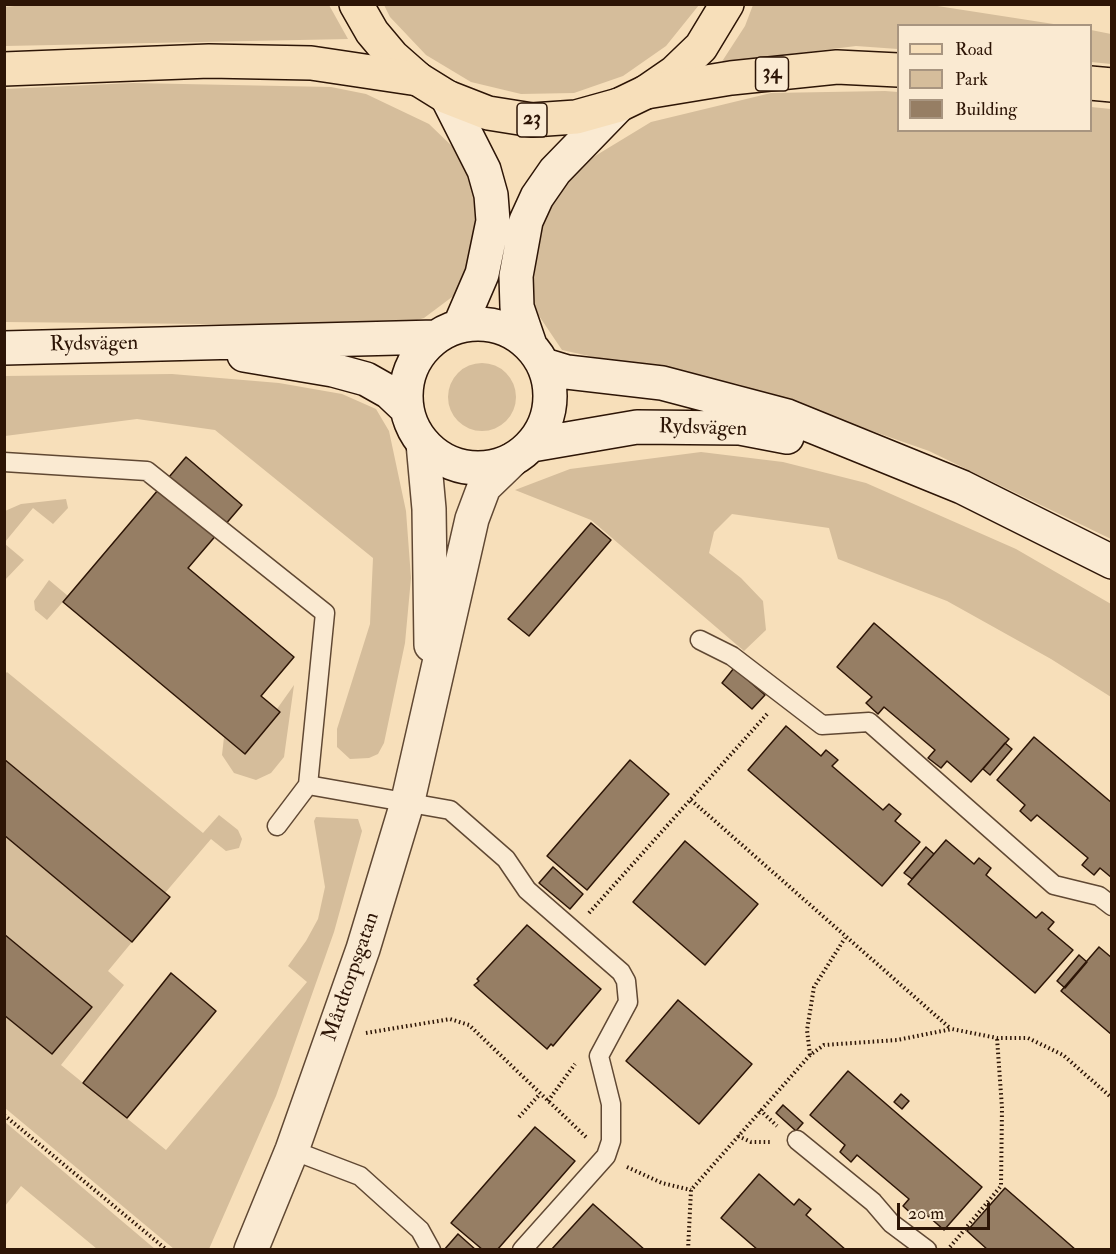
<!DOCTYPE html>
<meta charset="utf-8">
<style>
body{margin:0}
#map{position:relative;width:1116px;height:1254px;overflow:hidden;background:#f7dfba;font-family:"IM FELL Double Pica",serif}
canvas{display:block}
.frame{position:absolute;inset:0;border:6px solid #2d1506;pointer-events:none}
.legend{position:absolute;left:897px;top:24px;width:195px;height:108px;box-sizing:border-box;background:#faead2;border:2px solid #a89580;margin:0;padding:8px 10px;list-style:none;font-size:18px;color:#2d1506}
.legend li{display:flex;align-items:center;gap:12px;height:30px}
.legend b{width:30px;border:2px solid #a89580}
.scale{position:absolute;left:897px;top:1203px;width:93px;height:27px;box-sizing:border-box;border:3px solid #2d1506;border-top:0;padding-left:8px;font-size:18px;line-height:21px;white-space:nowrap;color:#2d1506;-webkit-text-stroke:4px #faead2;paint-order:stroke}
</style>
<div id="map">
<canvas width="1116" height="1254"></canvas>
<div class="frame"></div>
<ul class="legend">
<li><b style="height:8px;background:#f7dfba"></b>Road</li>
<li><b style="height:16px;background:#d5bd9b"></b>Park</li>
<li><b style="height:16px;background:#967e64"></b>Building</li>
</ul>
<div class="scale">20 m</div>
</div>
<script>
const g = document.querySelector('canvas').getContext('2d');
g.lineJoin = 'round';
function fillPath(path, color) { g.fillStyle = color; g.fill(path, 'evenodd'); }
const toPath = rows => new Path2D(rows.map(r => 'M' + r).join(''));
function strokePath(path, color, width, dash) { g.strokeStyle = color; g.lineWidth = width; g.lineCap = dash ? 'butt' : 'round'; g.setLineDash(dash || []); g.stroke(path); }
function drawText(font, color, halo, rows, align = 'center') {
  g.font = font + ' "IM FELL Double Pica",serif'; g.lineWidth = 4.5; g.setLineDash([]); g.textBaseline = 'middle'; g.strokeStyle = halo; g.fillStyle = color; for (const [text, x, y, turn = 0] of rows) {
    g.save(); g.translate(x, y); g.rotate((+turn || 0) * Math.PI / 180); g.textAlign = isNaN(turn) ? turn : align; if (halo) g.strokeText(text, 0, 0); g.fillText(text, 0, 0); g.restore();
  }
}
fillPath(toPath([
 [33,4,329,5,348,39,5,46,5,7],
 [384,5,699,5,666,46,623,76,574,93,521,94,471,82,426,55,390,17],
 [753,5,931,5,1060,25,898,26,898,49,856,46,721,63,745,26],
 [1091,30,1111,34,1111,64,1091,62],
 [133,83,331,87,366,94,429,124,455,149,472,180,477,244,460,291,424,318,397,326,5,322,4,89],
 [885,91,898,92,898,130,1090,130,1091,107,1111,109,1111,539,929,451,738,384,629,365,562,350,531,304,540,227,572,170,651,122,771,93],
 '448 397a34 34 0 1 1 68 0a34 34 0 1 1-68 0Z',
 [172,374,279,383,342,394,376,409,389,431,406,511,411,578,405,643,384,743,378,754,369,758,350,759,337,747,337,729,370,624,373,558,215,430,137,419,5,436,5,376],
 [701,452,783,462,866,483,1016,549,1111,604,1111,697,1051,659,947,601,838,559,829,528,732,514,714,532,709,553,741,578,763,601,766,630,744,651,591,520,515,490,570,469],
 [66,499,68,508,53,524,33,508,5,542,5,511,21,504],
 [5,544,24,560,5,580],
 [49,580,68,596,47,620,35,610,34,601],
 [7,672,203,833,219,815,238,830,242,839,239,848,226,851,211,839,165,893,5,759,4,675],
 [294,685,284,757,271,773,256,780,234,773,222,755,224,737,245,754],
 [316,817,358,819,362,831,334,932,276,1096,209,1249,174,1249,5,1108,4,1015,52,1054,91,1007,5,934,5,835,132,942,108,971,124,985,61,1065,166,1150,307,982,288,966,306,941,318,919,325,887,314,821],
 [5,1122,155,1249,97,1249,21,1186,5,1206]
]), '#d5bd9b');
const building = toPath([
 [186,457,242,505,188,568,294,657,261,696,280,712,245,754,63,602,186,457],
 [591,523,611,540,529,636,508,619,591,523],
 [874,623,1009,739,971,782,947,761,941,768,928,758,935,750,884,707,878,714,866,703,872,697,837,667,874,623],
 [734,668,765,695,752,709,722,683,734,668],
 [786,726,821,756,826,750,838,760,832,766,883,810,889,804,901,814,895,821,920,842,882,886,748,770,786,726],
 [1034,737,1112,803,1112,878,1100,868,1094,875,1082,865,1088,858,1037,815,1031,821,1020,811,1025,805,997,780,1034,737],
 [1005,743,1012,749,990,775,983,769,1005,743],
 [4,759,170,897,132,942,4,835,4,759],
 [630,760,669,794,587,890,547,856,630,760],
 [946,840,974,864,979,858,991,868,986,875,1036,918,1042,912,1054,922,1048,929,1073,950,1035,993,908,884,946,840],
 [685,841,758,904,705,965,633,902,685,841],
 [926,847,934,854,912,879,904,873,926,847],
 [553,867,583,894,570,909,539,883,553,867],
 [527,925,601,989,553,1046,551,1044,547,1049,474,985,479,981,477,979,527,925],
 [4,934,92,1007,52,1054,4,1015,4,934],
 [1099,947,1112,958,1112,1035,1061,991,1099,947],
 [1079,955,1087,962,1065,988,1057,981,1079,955],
 [171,973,216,1011,127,1118,83,1083,171,973],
 [678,1000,752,1064,699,1124,626,1061,678,1000],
 [848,1071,982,1187,944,1230,921,1210,915,1217,903,1206,909,1199,857,1155,851,1162,840,1152,845,1145,810,1115,848,1071],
 [901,1094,909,1101,902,1109,894,1102,901,1094],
 [783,1105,803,1123,796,1131,776,1113,783,1105],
 [535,1127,575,1161,497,1250,483,1250,451,1223,535,1127],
 [759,1174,794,1205,799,1199,811,1209,806,1215,846,1250,758,1250,721,1218,759,1174],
 [1005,1188,1076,1250,988,1250,967,1231,1005,1188],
 [593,1204,645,1250,551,1250,593,1204],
 [458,1234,476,1250,444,1250,458,1234]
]);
fillPath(building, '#967e64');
strokePath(building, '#2d1506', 1.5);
const lane = toPath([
 [4,462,147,471,325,613,308,785,277,826],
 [700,640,732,656,822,725,869,722,1054,885,1099,896,1112,906],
 [308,785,450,810,506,859,527,890,621,972,626,981,628,1002,599,1056,611,1104,611,1141,606,1156,522,1250],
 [797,1140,873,1202,891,1223,927,1250],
 [292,1150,360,1176,420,1230,431,1250]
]);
const street = toPath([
 [423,443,429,509,431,645],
 [251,1250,292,1150,363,949,408,800,472,519,484,487,512,460]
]);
const secondary = toPath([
 [447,97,484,170,491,195,493,221,482,274,460,325],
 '406 396a72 72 0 1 1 144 0a72 72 0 1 1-144 0Z',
 [530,345,517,307,516,276,526,221,537,197,555,171,619,105],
 [4,348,436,337],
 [244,355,333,370,366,379,389,392,407,409],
 [544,365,567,372,662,383,787,416,962,487,1112,562],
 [532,445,637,427,740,428,787,437]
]);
const primary = toPath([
 [356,4,372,32,393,57,418,79,447,97,488,113,532,120,576,117,619,105,646,92,675,72,701,47,727,4]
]);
const highway = toPath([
 [4,69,209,61,311,63,418,79],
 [1090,83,1112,85],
 [646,92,731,78,837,67,898,70]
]);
strokePath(lane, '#604833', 21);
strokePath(street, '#604833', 36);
strokePath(secondary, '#2d1506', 36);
strokePath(primary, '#2d1506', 36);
strokePath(highway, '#2d1506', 36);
strokePath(toPath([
 [691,800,951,1029],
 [589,913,768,713],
 [366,1033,450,1019,469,1025,587,1138],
 [810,1055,807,1030,814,987,845,938],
 [548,1101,575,1064],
 [760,1110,777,1126],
 [4,1115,167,1250],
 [519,1117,540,1094],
 [738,1136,751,1142,772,1142],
 [627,1167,662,1183,691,1190],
 [950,1247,1001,1186,1002,1108,997,1038],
 [688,1250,691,1190,810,1055,824,1045,897,1040,952,1029,997,1038,1028,1038,1063,1055,1112,1098]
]), '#2d1506', 4, [1.5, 3]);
strokePath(lane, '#faead2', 18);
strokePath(street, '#faead2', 33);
strokePath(secondary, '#faead2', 33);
strokePath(primary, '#f7dfba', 33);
strokePath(highway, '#f7dfba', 33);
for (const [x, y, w] of [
 [772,74,33],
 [532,120,30]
]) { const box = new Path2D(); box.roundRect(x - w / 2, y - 17, w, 34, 4.5); g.fillStyle = '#faead2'; g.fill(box); strokePath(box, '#2d1506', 1.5); }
drawText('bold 20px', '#2d1506', null, [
 ["34",772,74],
 ["23",532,120]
]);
drawText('21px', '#2d1506', '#faead2', [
 ["Rydsvägen",94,345,-1],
 ["Rydsvägen",703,429,2],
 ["Mårdtorpsgatan",352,977,-71]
]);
</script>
